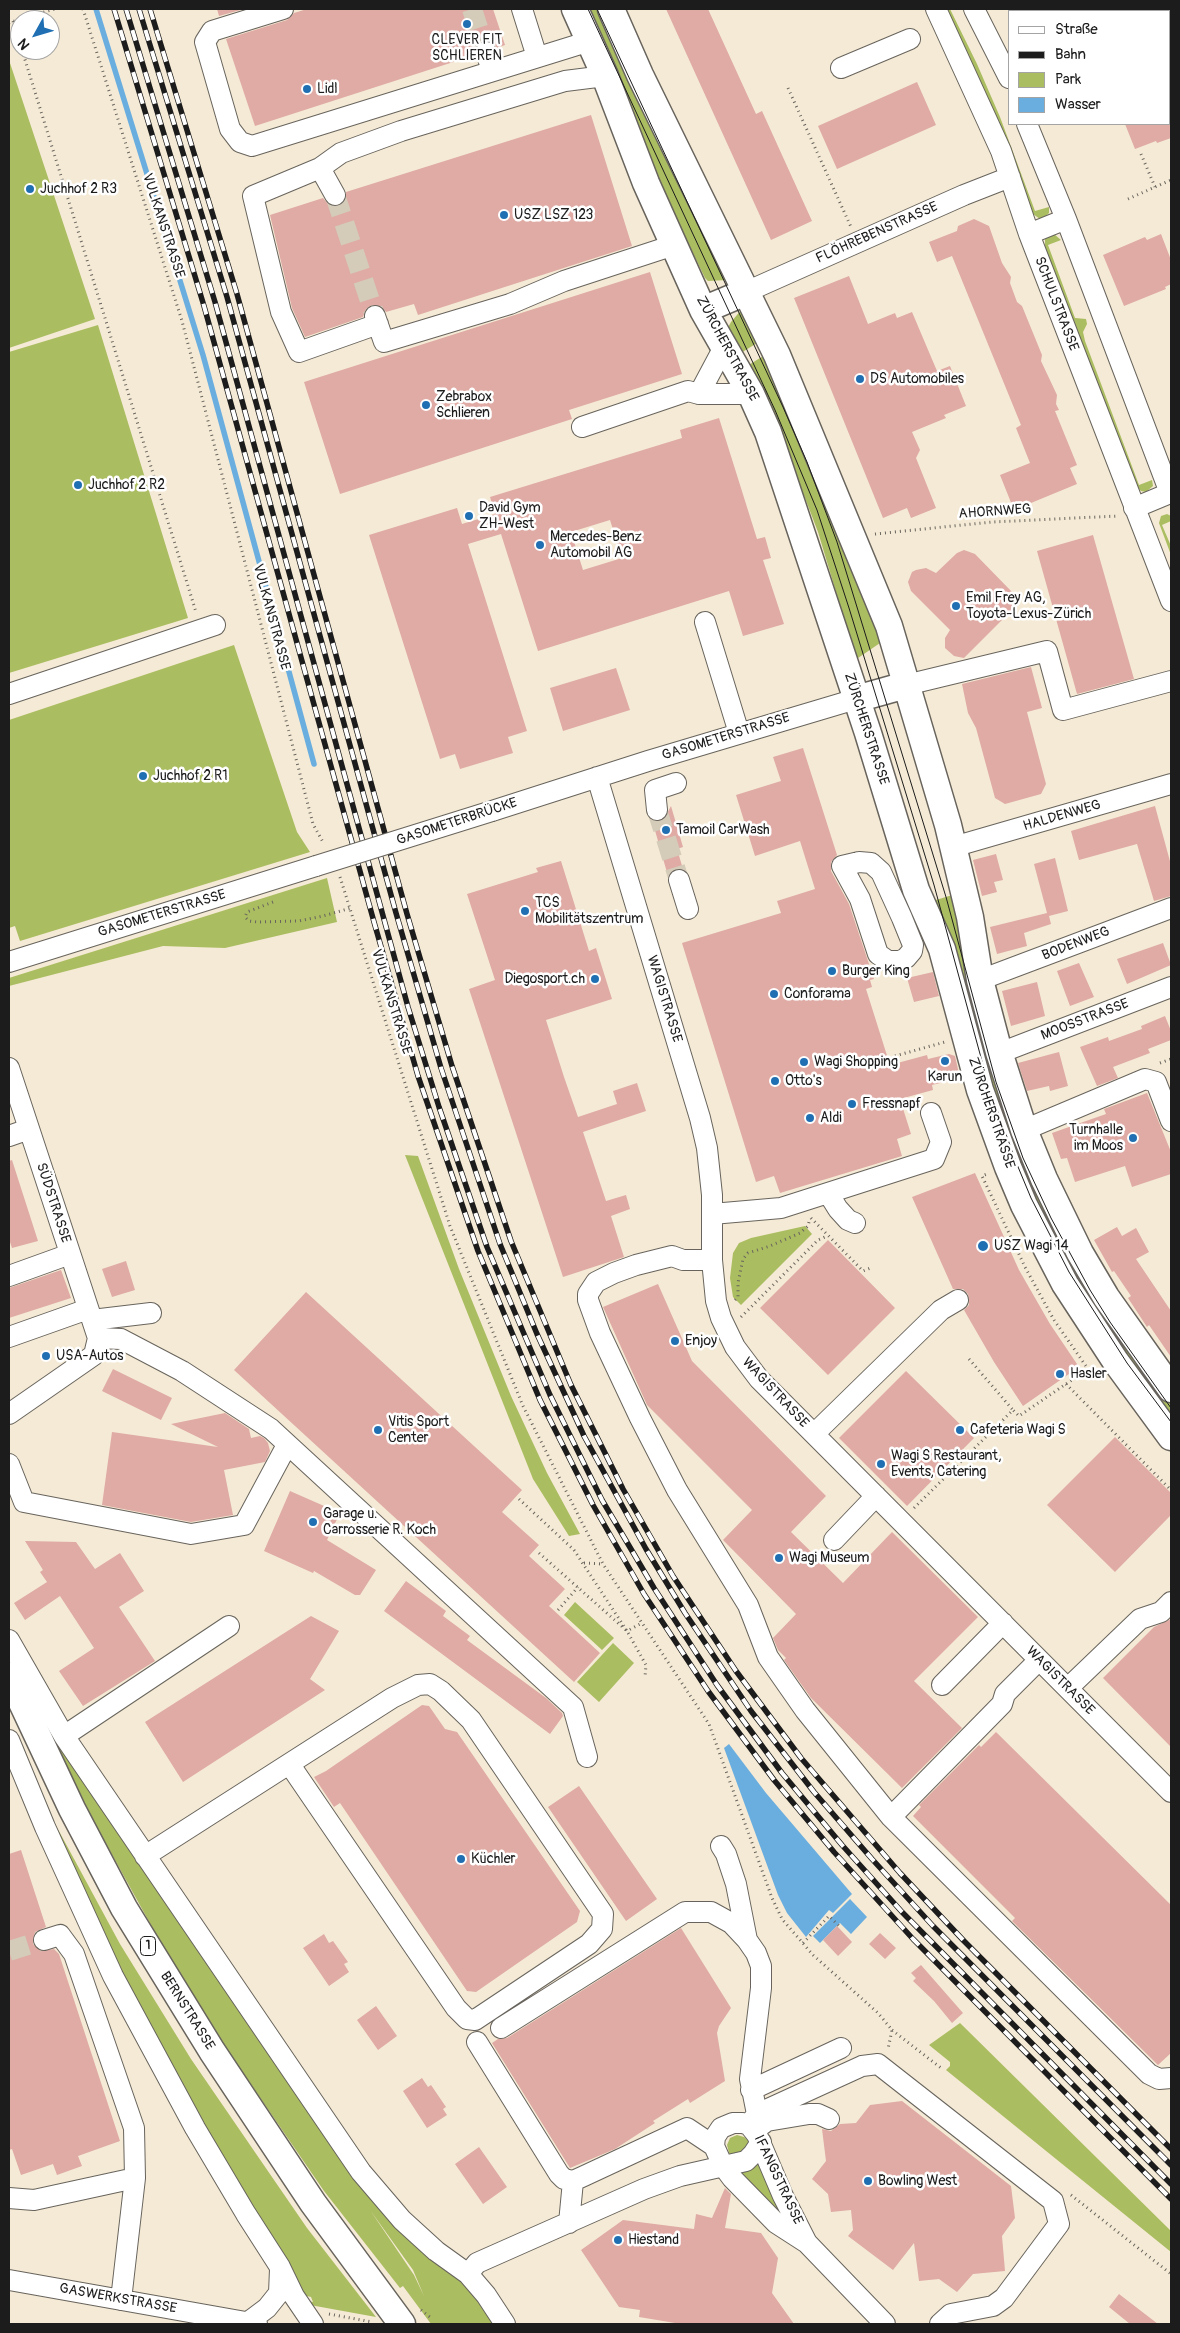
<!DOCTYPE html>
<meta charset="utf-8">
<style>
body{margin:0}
#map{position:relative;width:1180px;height:2333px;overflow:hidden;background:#f5ead5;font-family:Pangolin,sans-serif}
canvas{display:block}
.frame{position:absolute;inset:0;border:10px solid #1c1c1c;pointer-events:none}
.legend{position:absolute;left:1008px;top:10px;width:162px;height:115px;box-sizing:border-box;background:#fff;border:1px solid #a4a4a4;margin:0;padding:6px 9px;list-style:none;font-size:15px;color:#1c1c1c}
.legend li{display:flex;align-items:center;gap:10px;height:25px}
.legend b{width:25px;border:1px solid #a4a4a4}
.north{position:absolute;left:10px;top:10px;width:50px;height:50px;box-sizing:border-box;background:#fff;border:1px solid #a4a4a4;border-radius:50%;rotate:231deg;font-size:14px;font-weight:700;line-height:20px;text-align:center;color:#1c1c1c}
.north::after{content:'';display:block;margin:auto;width:18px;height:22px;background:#1f6fb2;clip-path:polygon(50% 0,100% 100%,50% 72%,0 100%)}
</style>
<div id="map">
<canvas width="1180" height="2333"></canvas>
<div class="frame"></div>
<ul class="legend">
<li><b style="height:6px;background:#fff"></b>Straße</li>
<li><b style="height:6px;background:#1c1c1c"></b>Bahn</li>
<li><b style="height:14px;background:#abbd61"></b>Park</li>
<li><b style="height:14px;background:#6aaedf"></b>Wasser</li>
</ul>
<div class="north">N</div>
</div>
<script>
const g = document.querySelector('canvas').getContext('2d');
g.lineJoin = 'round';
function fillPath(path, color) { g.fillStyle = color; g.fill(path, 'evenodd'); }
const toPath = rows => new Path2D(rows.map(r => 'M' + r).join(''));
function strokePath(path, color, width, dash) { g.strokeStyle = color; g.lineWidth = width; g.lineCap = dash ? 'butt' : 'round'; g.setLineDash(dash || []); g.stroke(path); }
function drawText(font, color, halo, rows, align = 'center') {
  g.font = font + ' Pangolin,sans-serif'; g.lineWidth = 5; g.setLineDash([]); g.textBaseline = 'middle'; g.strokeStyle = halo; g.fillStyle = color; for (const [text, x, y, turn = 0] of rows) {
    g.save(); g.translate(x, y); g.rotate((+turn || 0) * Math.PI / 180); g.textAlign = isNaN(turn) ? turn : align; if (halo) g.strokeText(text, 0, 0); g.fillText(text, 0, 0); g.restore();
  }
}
fillPath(toPath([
 [582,9,603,9,727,280,708,281,705,278,669,204],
 [946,9,950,9,977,64,1000,117,1035,211,1049,207,1049,213,1045,217,1040,219,1033,214,997,119],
 [9,60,95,319,9,348],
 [1054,234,1061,240,1048,245,1075,318,1086,319,1087,324,1083,332,1085,341,1139,485,1152,480,1153,486,1146,492,1141,491,1136,486,1045,247,1045,239],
 [742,309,762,340,736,356,726,331,731,322],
 [98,325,188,618,9,673,9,352],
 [768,353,883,641,858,658,855,655,818,532,805,498,744,368],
 [1167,514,1171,516,1171,521,1162,525,1171,546,1171,555,1159,523,1161,516],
 [234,645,297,832,310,852,20,941,15,926,9,928,9,720],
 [327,878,337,922,225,948,163,946,9,986,9,978],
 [959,893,1007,1102,1171,1399,1171,1430,1048,1243,926,903],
 [405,1155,418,1156,459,1269,511,1396,547,1473,580,1534,569,1536,533,1479],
 [805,1226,812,1234,741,1305,733,1297,730,1278,733,1253,739,1243,751,1238],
 [575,1602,614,1638,602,1650,564,1615],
 [613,1643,634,1663,599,1702,577,1682],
 [56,1738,375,2204,474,2293,493,2324,431,2324,403,2286,400,2288,324,2191,228,2051,157,1936,69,1777,52,1740],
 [370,2210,413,2270,424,2296,414,2275],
 [47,1809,120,1944,191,2059,307,2228,376,2317,310,2305,307,2301,313,2302,311,2297,303,2295,132,2002],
 [960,2023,1171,2231,1171,2252,946,2070,950,2066,950,2062,929,2045],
 [737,2135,744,2137,749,2141,749,2149,732,2156,729,2153,727,2145,730,2138],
 [758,2156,775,2195,782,2219,738,2171]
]), '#abbd61');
fillPath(toPath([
 [729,1744,766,1793,852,1894,833,1913,829,1910,806,1937,787,1913,778,1895,724,1748],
 [850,1899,867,1917,851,1934,840,1923,820,1943,813,1936]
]), '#6aaedf');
strokePath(toPath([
 [96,9,203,355,314,764]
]), '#6aaedf', 5.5);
fillPath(toPath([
 [217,9,244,9,219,16],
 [307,9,493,9,505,45,497,48,494,43,483,41,477,44,475,55,255,126,226,39,287,20,294,13],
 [666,9,708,9,756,114,762,111,812,221,771,240],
 [917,82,936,125,837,169,818,126],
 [591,115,632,246,418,315,414,304,386,312,382,307,372,305,366,309,363,317,305,337,292,308,270,215,323,198,329,205,340,206,345,201,346,192],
 [1125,124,1171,124,1171,138,1157,143,1156,141,1135,149],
 [974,219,989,226,1002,263,1011,277,1010,283,1017,302,1022,306,1042,355,1041,361,1057,395,1056,404,1059,410,1055,411,1077,465,1070,468,1077,484,1014,510,1000,475,1030,463,1016,428,1021,425,952,256,937,262,929,242,957,231,958,226],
 [1161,234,1171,260,1171,284,1165,287,1166,289,1124,306,1103,255,1145,237,1147,240],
 [650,272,682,374,569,410,572,419,340,494,304,382],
 [849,276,868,324,895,313,897,318,912,312,937,371,950,366,966,406,944,415,946,418,912,432,920,450,916,458,936,508,911,518,907,508,883,518,794,298],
 [719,418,757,539,765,537,771,558,763,560,784,624,743,636,729,591,538,651,501,534,468,544,527,731,508,737,513,753,460,769,455,754,440,759,369,535,457,508,462,524,495,514,490,497,682,438,680,430],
 [610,520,622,558,583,570,571,532],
 [1093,535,1134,679,1077,694,1037,551],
 [964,550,975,554,1012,592,1016,601,1013,609,964,658,954,656,945,648,945,638,950,630,911,591,908,582,912,572,916,570,926,568,936,573,957,553],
 [1031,667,1042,708,1027,712,1046,784,1041,794,1005,804,995,798,976,728,968,713,962,684],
 [616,668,630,710,563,731,550,688],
 [803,748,837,855,831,862,831,871,849,904,874,979,870,980,872,987,866,989,890,1065,927,1055,928,1059,949,1054,955,1056,960,1078,932,1085,933,1090,900,1099,911,1134,897,1139,902,1156,780,1193,774,1176,756,1182,682,943,781,913,777,901,815,889,800,841,755,856,736,795,781,781,773,757],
 [671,806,683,847,677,849,683,869,675,869,668,876,652,820,658,822,664,819],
 [1155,806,1171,865,1171,896,1154,901,1137,844,1079,860,1071,831],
 [996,854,1003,880,994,882,997,892,982,896,973,860],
 [1055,858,1068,911,1049,916,1051,924,1024,933,1027,946,997,954,990,927,1047,913,1034,864],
 [561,861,589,951,596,948,612,999,546,1020,564,1077,578,1117,617,1104,613,1091,637,1083,646,1111,583,1132,606,1201,626,1195,630,1209,611,1216,624,1257,563,1277,469,989,495,980,467,894,538,872,536,868],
 [1163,943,1171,965,1127,984,1117,959],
 [1079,963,1094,997,1070,1006,1057,971],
 [933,972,939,996,914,1002,907,978],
 [1037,982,1045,1016,1011,1026,1002,991],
 [1165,1016,1171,1031,1171,1040,1148,1049,1150,1053,1113,1067,1118,1078,1097,1086,1080,1047,1108,1037,1109,1041,1142,1029,1141,1026],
 [1059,1052,1068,1086,1050,1091,1049,1086,1027,1091,1018,1063],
 [1147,1093,1171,1152,1171,1174,1132,1187,1125,1166,1075,1182,1067,1158,1061,1159,1052,1133,1106,1114,1104,1109],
 [12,1160,38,1241,12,1248,9,1239,9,1161],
 [975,1173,1019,1270,1050,1324,1079,1367,1023,1406,994,1362,964,1310,969,1305,968,1294,963,1289,953,1289,912,1197],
 [1117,1227,1122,1236,1136,1228,1149,1252,1136,1259,1171,1311,1171,1357,1149,1325,1147,1327,1128,1298,1131,1296,1114,1271,1112,1272,1094,1240],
 [828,1240,895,1308,828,1375,760,1308],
 [126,1261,135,1290,112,1297,102,1269],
 [61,1270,71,1298,9,1318,9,1288],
 [658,1284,692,1361,826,1496,791,1532,843,1583,892,1532,978,1617,914,1681,962,1728,902,1788,811,1698,784,1660,786,1658,778,1650,773,1638,796,1614,723,1540,752,1510,647,1405,603,1307],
 [306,1292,522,1490,502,1512,539,1545,529,1556,565,1589,549,1606,600,1653,574,1682,234,1370],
 [113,1369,172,1398,161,1420,102,1391],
 [906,1371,974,1438,907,1506,839,1438],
 [225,1413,249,1429,251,1438,260,1436,264,1438,268,1443,270,1451,265,1462,224,1470,233,1515,191,1522,102,1505,112,1432,218,1447,171,1424],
 [1115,1437,1171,1493,1171,1515,1115,1572,1047,1505],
 [290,1491,340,1513,327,1540,376,1570,360,1595,355,1595,314,1571,313,1573,264,1551],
 [25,1541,76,1542,95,1569,120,1553,144,1591,119,1607,155,1661,83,1706,59,1671,94,1648,60,1596,25,1620,14,1603,47,1582,40,1572,43,1570],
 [406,1581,446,1611,443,1616,470,1636,467,1640,546,1698,562,1713,563,1716,550,1734,384,1611],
 [311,1616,339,1631,310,1679,325,1690,183,1782,145,1722],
 [1171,1619,1171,1747,1103,1678,1154,1627],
 [422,1705,429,1706,445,1729,457,1732,580,1911,577,1922,476,1992,467,1991,340,1803,334,1807,314,1777,326,1771],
 [996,1732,1171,1905,1171,2053,1158,2065,1012,1921,1015,1918,913,1816,921,1807,919,1805,979,1745,981,1747],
 [579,1786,657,1899,626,1921,548,1807],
 [21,1850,46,1927,35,1932,33,1944,41,1951,54,1949,59,1954,120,2141,78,2156,82,2166,57,2175,53,2164,21,2175,12,2149,9,2150,9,1854],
 [837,1926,852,1942,838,1956,823,1940],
 [681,1928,731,2008,719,2026,717,2033,725,2081,690,2103,688,2099,653,2121,655,2123,615,2149,570,2168,492,2043,498,2039,507,2038],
 [880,1933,896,1948,885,1959,869,1944],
 [324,1934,329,1943,333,1941,348,1962,344,1964,349,1972,329,1986,303,1948],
 [921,1965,963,2013,952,2023,934,2001,913,1981,916,1978,911,1973],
 [376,2006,397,2036,378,2050,357,2020],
 [422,2078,428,2087,431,2085,446,2107,443,2109,447,2115,427,2128,403,2091],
 [902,2101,1011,2186,1015,2218,1002,2236,1005,2271,973,2274,957,2292,939,2279,919,2281,914,2243,893,2270,848,2236,853,2230,851,2210,831,2212,828,2194,812,2179,826,2161,822,2129,831,2131,840,2124,856,2123,870,2105],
 [479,2147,507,2187,483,2204,455,2164],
 [725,2188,731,2194,725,2228,761,2233,778,2258,772,2293,794,2324,681,2324,639,2317,640,2310,619,2307,581,2250,623,2220,694,2229,696,2214,712,2218],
 [1119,2294,1158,2324,1130,2324,1109,2307]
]), '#dfaba4');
strokePath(toPath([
 [472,9,486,52],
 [335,195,375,316],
 [657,810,679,880],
 [9,1951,44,1940]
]), '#d4cbb9', 20, [20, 10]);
const minor = toPath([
 [283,9,212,31,205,42,230,129,240,142,252,146,590,41],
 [522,9,537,57],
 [936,9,1001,151,1029,234,1171,601],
 [974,9,1009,78],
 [486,52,492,71],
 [841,68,910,39],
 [1027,124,1066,219,1029,234],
 [320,168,253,196,281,312,299,352,378,324],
 [335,195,320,168,341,153,401,131,565,81,605,76],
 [1066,219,1170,493,1134,508],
 [746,292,964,195,1010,177],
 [375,316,384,342,510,304,564,281,674,245],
 [699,394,724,347],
 [582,427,688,391,699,394,751,394],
 [705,622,739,733],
 [906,685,1047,651,1063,710,1171,681],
 [9,694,215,625],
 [597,777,700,1118,707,1148,712,1195,712,1260,716,1301,721,1318,735,1347,759,1379,775,1395,1171,1792],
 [657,810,655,790,676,783],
 [492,811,648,761,856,699],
 [953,847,1171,784],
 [859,862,871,863,881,872,902,918,913,945,912,951,906,958,900,961,888,961,878,954,860,899,842,866,859,862],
 [679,880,688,909],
 [9,962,316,866],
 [980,980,1171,908],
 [999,1052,1010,1049,1171,987],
 [9,1068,98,1338,94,1355,9,1414],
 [1024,1130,1145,1079,1156,1082,1171,1121],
 [9,1136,29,1129],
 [828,1193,838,1209,848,1220,855,1223],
 [712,1214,781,1208,934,1159,941,1142,931,1113],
 [712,1260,683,1260,672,1256,636,1265,614,1273,596,1282,588,1294,588,1300,600,1333,640,1418,677,1490,748,1605,768,1657,805,1710,891,1817,1149,2074,1159,2079,1171,2078],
 [9,1276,70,1254],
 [92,1320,151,1313],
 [9,1337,88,1309],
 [98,1338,121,1339,182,1371,271,1429,573,1707,587,1757],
 [814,1434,941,1310,958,1300],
 [9,1464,24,1502,191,1534,244,1525,287,1445],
 [834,1540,876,1496],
 [9,1640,64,1736,361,2172,402,2220,436,2251,468,2274,486,2295,505,2324],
 [942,1685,1003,1623],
 [1068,1688,1140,1619,1161,1612,1171,1602],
 [64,1736,229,1626],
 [9,1740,45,1827,113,1976,195,2128,246,2214,280,2267,294,2296,313,2324],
 [891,1817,1002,1704,1005,1694,1039,1660],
 [721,1846,726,1854,736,1884,747,1940],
 [145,1856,392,1698,418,1685,430,1684,441,1691,471,1720,603,1914,602,1929,589,1944,475,2020,467,2019,456,2008,290,1765],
 [44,1940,60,1935,74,1954,134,2128,135,2178,121,2300],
 [501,2028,685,1912,711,1912,731,1923,747,1940,756,1953,761,1966,761,1988,750,2079,757,2114],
 [477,2042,559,2174,564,2179,573,2181,584,2176,687,2128,714,2146],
 [751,2090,841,2048],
 [733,2123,743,2123,749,2125,757,2135,783,2196,807,2243,776,2223,732,2178,723,2166,714,2146,715,2137,721,2128,733,2123],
 [749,2125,757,2114,862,2066,878,2064,1053,2201,1059,2224,1004,2298,993,2306,951,2314,940,2324],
 [756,2129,767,2121,809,2114,818,2114,829,2119],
 [9,2198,34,2200,135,2178],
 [569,2223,573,2181],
 [807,2243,885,2324],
 [468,2274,477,2263,644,2189,680,2176,746,2161,753,2154,761,2142],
 [9,2280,257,2324],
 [247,2323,267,2308,279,2293,280,2269]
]);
const major = toPath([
 [575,9,605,76,646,183,703,310,751,394,768,432,868,733,916,890,942,949,980,1090,1008,1167,1024,1205,1065,1284,1116,1362,1171,1437],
 [611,9,640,75,777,355,889,626,948,825,970,917,980,980,999,1052,1024,1130,1044,1179,1080,1253,1106,1297,1171,1389],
 [703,310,746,292],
 [856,699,906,685],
 [9,1675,72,1809,124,1908,212,2051,313,2203,402,2324]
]);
strokePath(minor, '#68645d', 22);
strokePath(major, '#68645d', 29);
strokePath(toPath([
 [83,9,182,321,313,824,324,844],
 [29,16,55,9],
 [13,21,20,43],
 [9,23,29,16,26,9],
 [22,50,196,612],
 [788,88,851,227],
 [1141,154,1155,187],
 [1128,199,1171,180],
 [875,534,992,522,1118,516],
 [340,877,450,1226,523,1406,603,1564,709,1724,772,1898,782,1919,813,1955,878,2013,892,2030,888,2049],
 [273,902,247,912,245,917,249,921,257,922,299,921,323,916,351,908],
 [895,1056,945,1042],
 [1160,1063,1171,1059],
 [811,1218,863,1271,873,1267],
 [735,1300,738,1297,738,1283,743,1259,748,1253,770,1246,800,1233,808,1226,810,1218],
 [741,1317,818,1240,827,1236],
 [969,1359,1013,1410],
 [1066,1384,1171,1490],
 [519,1499,574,1550,627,1631,642,1623],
 [914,1508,1013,1410,1019,1416,1088,1369,1054,1320,1025,1267,982,1176,987,1174],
 [539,1553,627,1631,646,1665,645,1677],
 [584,1563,602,1564],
 [558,1610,578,1587],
 [803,1943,829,1916,841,1928],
 [892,2030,941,2068],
 [1071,2195,1171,2274],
 [421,2310,430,2317],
 [329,2314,372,2322]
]), '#68645d', 3, [1, 4]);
strokePath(minor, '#fff', 20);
strokePath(major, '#fff', 26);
strokePath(toPath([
 [588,9,775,410,817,510,849,608,934,885,989,1087,1016,1162,1031,1198,1069,1272,1127,1363,1171,1422],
 [597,9,783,407,807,462,837,542,946,897,996,1082,1023,1158,1051,1218,1090,1290,1110,1322,1171,1408]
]), '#1c1c1c', 1);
const rail = toPath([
 [114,9,204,306,374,922,418,1076,478,1251,540,1400,593,1505,644,1594,708,1691,774,1780,834,1852,913,1939,1171,2199],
 [126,9,215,302,408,1007,439,1107,487,1247,550,1395,602,1500,654,1588,717,1685,782,1773,842,1845,902,1912,1171,2184],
 [139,9,227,297,396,913,441,1068,500,1244,537,1334,584,1436,646,1549,685,1613,751,1711,814,1792,872,1859,933,1926,1171,2165],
 [150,9,237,294,407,914,452,1066,511,1241,571,1385,623,1489,673,1576,736,1671,801,1758,900,1873,964,1941,1171,2149]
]);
strokePath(rail, '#1c1c1c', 5.5);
strokePath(rail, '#fff', 4, [11]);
const minorBridge = toPath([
 [316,866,492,811]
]);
strokePath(minorBridge, '#68645d', 22, []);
strokePath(minorBridge, '#fff', 20);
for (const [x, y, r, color] of [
 [467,24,5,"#1f6fb2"],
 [307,89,5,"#1f6fb2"],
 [30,189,5,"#1f6fb2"],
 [504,215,5,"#1f6fb2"],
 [860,379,5,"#1f6fb2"],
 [426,405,5,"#1f6fb2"],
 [78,485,5,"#1f6fb2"],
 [469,516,5,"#1f6fb2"],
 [540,545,5,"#1f6fb2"],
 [956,606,5,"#1f6fb2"],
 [143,776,5,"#1f6fb2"],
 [666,830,5,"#1f6fb2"],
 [525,911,5,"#1f6fb2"],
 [832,971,5,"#1f6fb2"],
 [595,979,5,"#1f6fb2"],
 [774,994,5,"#1f6fb2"],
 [945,1061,5,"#1f6fb2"],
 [804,1062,5,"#1f6fb2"],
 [775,1081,5,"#1f6fb2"],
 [852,1104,5,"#1f6fb2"],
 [810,1118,5,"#1f6fb2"],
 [1133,1138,5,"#1f6fb2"],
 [983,1246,6,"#1f6fb2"],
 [675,1341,5,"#1f6fb2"],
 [46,1356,5,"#1f6fb2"],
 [1060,1374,5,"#1f6fb2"],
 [378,1430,5,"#1f6fb2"],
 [960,1430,5,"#1f6fb2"],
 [881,1464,5,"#1f6fb2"],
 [313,1522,5,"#1f6fb2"],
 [779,1558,5,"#1f6fb2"],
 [461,1859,5,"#1f6fb2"],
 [868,2181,5,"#1f6fb2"],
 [618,2240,5,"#1f6fb2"]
]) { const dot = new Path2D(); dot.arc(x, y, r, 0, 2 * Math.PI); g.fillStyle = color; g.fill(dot); strokePath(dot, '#fff', 2); }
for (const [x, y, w] of [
 [148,1946,15]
]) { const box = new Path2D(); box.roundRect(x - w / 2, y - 9.5, w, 19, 4); g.fillStyle = '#fff'; g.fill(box); strokePath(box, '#1c1c1c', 1); }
drawText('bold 12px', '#1c1c1c', null, [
 ["1",148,1946]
]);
drawText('14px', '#1c1c1c', '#fff', [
 ["CLEVER FIT",467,40,"center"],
 ["SCHLIEREN",467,56,"center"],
 ["Lidl",317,89],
 ["Juchhof 2 R3",40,189],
 ["USZ LSZ 123",514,215],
 ["DS Automobiles",870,379],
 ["Zebrabox",436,397],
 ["Schlieren",436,413],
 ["Juchhof 2 R2",88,485],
 ["David Gym",479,508],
 ["ZH-West",479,524],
 ["Mercedes-Benz",550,537],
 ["Automobil AG",550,553],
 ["Emil Frey AG,",966,598],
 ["Toyota-Lexus-Zürich",966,614],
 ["Juchhof 2 R1",153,776],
 ["Tamoil CarWash",676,830],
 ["TCS",535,903],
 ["Mobilitätszentrum",535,919],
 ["Burger King",842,971],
 ["Diegosport.ch",585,979,"right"],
 ["Conforama",784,994],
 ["Wagi Shopping",814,1062],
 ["Karun",945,1077,"center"],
 ["Otto's",785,1081],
 ["Fressnapf",862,1104],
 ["Aldi",820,1118],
 ["Turnhalle",1123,1130,"right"],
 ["im Moos",1123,1146,"right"],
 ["USZ Wagi 14",994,1246],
 ["Enjoy",685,1341],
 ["USA-Autos",56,1356],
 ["Hasler",1070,1374],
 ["Vitis Sport",388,1422],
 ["Center",388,1438],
 ["Cafeteria Wagi S",970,1430],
 ["Wagi S Restaurant,",891,1456],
 ["Events, Catering",891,1472],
 ["Garage u.",323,1514],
 ["Carrosserie R. Koch",323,1530],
 ["Wagi Museum",789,1558],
 ["Küchler",471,1859],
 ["Bowling West",878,2181],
 ["Hiestand",628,2240]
], 'left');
drawText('14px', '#1c1c1c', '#fff', [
 ["VULKANSTRASSE",163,226,72],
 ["FLÖHREBENSTRASSE",877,233,-24],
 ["SCHULSTRASSE",1056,304,69],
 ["ZÜRCHERSTRASSE",727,349,62],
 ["AHORNWEG",995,512,-4],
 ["VULKANSTRASSE",271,617,75],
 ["ZÜRCHERSTRASSE",866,729,72],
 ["GASOMETERSTRASSE",726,737,-17],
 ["HALDENWEG",1062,816,-16],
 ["GASOMETERBRÜCKE",457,822,-18],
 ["GASOMETERSTRASSE",162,914,-17],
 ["BODENWEG",1076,944,-21],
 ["WAGISTRASSE",664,999,73],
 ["VULKANSTRASSE",391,1002,73],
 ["MOOSSTRASSE",1085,1020,-21],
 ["ZÜRCHERSTRASSE",991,1113,71],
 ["SÜDSTRASSE",53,1203,72],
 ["WAGISTRASSE",775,1393,47],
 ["WAGISTRASSE",1060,1681,45],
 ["BERNSTRASSE",187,2011,58],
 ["IFANGSTRASSE",778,2180,65],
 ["GASWERKSTRASSE",118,2299,10]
]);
</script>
